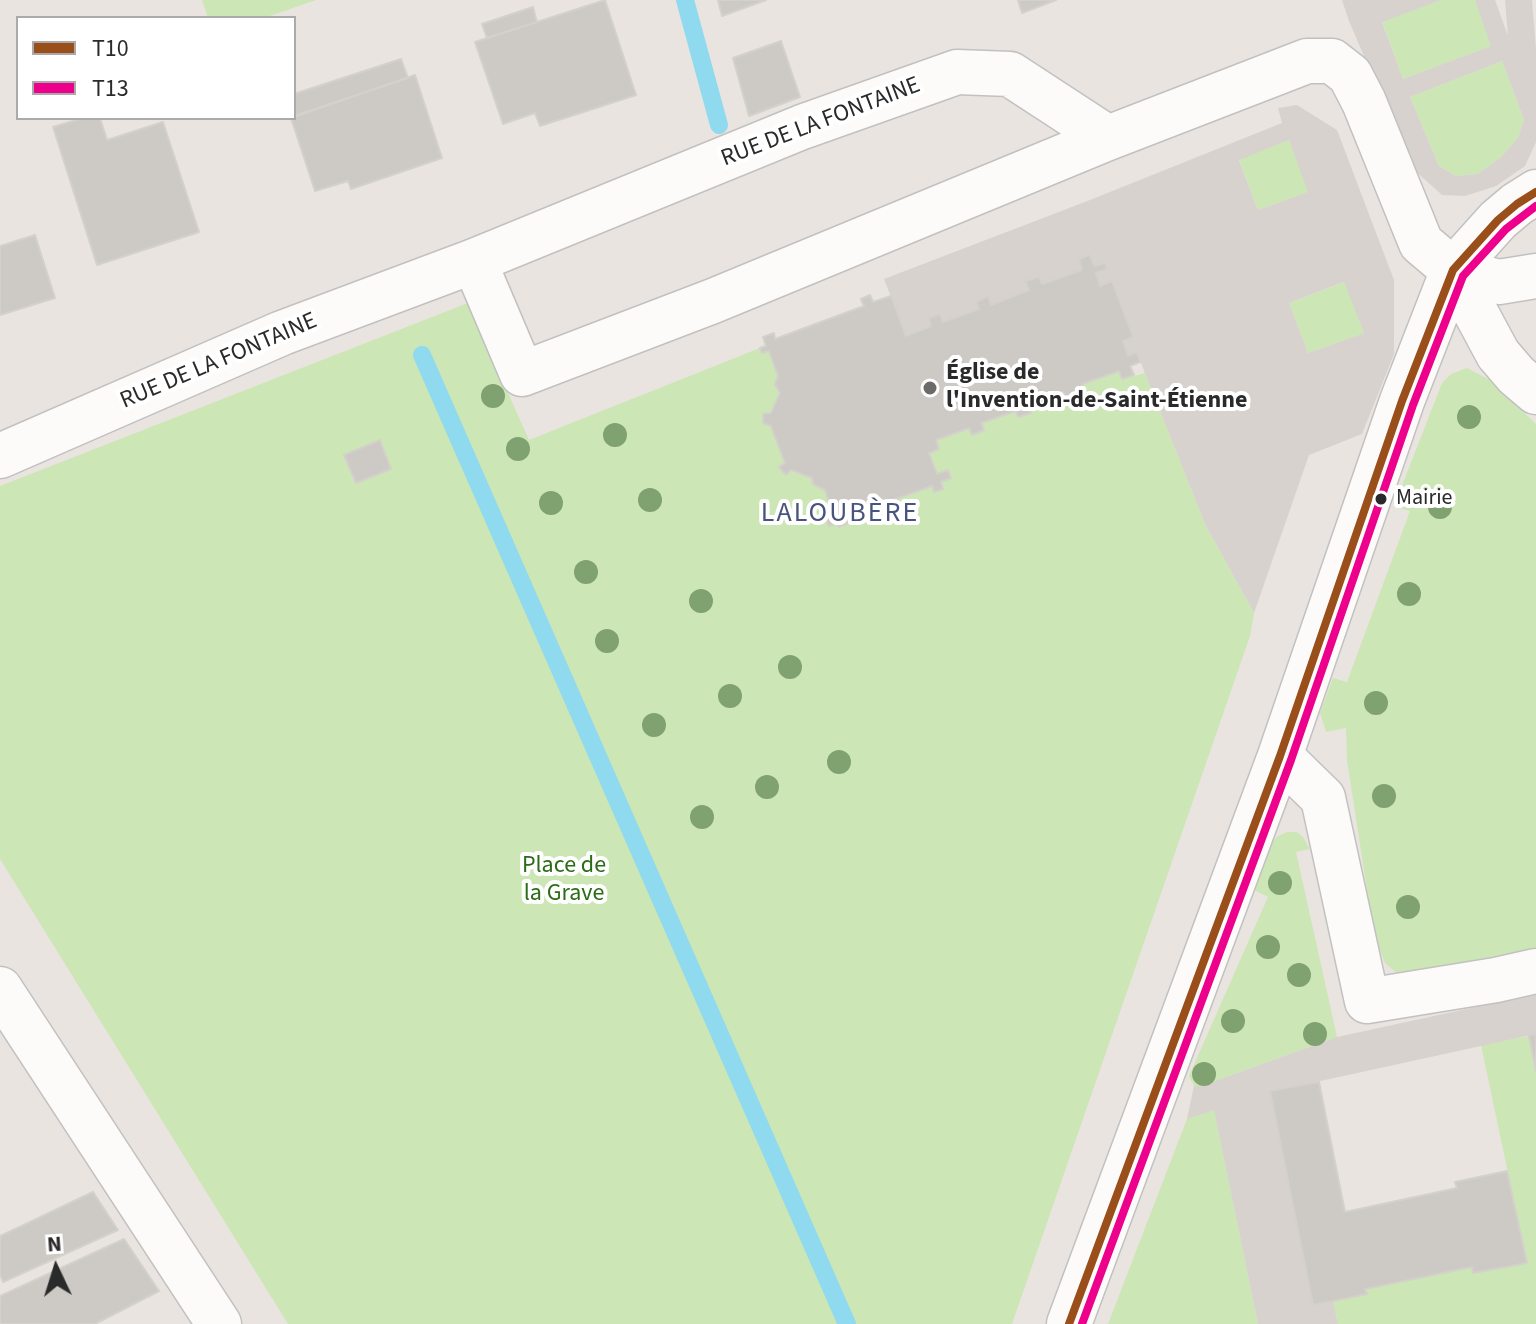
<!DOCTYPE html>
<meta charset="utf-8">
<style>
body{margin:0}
#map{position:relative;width:1536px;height:1324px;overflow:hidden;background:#e9e4df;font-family:"Source Sans 3",sans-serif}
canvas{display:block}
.legend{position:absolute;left:16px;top:16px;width:280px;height:104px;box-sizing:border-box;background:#fff;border:2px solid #aaa;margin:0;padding:10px 14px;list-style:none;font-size:24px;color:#2a2a2a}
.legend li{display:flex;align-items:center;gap:16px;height:40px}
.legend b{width:40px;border:2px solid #aaa}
.north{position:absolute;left:16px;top:1228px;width:80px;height:80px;-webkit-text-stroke:6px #fff;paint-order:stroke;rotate:356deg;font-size:22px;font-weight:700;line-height:32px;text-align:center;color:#2a2a2a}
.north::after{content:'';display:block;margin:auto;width:28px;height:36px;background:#2a2a2a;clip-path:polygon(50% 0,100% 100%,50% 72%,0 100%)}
</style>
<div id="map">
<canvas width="1536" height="1324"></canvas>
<ul class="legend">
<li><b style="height:10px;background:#9a4e19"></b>T10</li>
<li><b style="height:10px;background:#ec008c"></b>T13</li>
</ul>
<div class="north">N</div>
</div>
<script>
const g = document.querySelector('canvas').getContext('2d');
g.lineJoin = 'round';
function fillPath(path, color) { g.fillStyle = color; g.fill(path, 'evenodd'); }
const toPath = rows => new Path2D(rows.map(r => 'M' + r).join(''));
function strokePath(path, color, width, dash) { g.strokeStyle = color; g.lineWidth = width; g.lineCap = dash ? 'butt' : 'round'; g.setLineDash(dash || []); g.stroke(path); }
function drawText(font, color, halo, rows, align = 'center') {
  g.font = font + ' "Source Sans 3",sans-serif'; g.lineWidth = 8; g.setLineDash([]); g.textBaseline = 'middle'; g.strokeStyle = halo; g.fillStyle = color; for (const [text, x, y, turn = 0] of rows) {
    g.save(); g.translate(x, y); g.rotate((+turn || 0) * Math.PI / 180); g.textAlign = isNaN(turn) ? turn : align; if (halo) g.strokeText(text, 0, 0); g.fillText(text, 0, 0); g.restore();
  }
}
fillPath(toPath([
 [202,0,316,0,264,18,208,18],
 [1441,0,1475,0,1492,46,1403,79,1382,21],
 [1502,61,1524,120,1518,138,1501,157,1478,174,1456,176,1439,166,1410,97],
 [1289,140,1309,192,1258,210,1239,159],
 [1345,282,1364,333,1308,353,1289,303],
 [468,303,529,440,760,348,762,353,769,351,778,376,775,384,780,393,771,413,763,414,763,423,771,426,785,463,780,468,812,478,813,484,825,490,833,515,825,518,829,525,837,523,839,527,850,522,848,516,932,486,934,492,943,489,941,482,951,478,947,470,937,474,929,453,939,449,936,440,969,428,984,430,981,423,1016,411,1019,417,1030,413,1027,405,1063,392,1068,400,1085,393,1082,384,1119,371,1123,379,1145,373,1205,524,1254,613,1250,636,1012,1324,288,1324,0,859,0,486],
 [1467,368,1490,380,1536,424,1536,948,1420,971,1401,977,1385,963,1374,935,1347,760,1346,728,1326,732,1320,713,1333,678,1347,682,1410,511,1394,506,1442,383,1451,374],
 [1287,832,1297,832,1303,837,1310,849,1296,852,1337,1037,1201,1086,1194,1086,1189,1076,1268,897,1252,889,1268,846,1278,836],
 [1529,1036,1536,1071,1536,1324,1338,1324,1333,1301,1366,1294,1365,1289,1472,1267,1474,1273,1527,1263,1481,1045],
 [1214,1109,1258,1324,1108,1324,1187,1119]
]), '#cce6b6');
fillPath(toPath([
 [1342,0,1441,0,1382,22,1403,79,1491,46,1475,0,1495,0,1508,36,1505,0,1532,0,1536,49,1536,142,1525,166,1496,186,1465,196,1442,195,1412,168,1349,21],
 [1502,61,1524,120,1518,138,1501,157,1478,174,1456,176,1439,166,1410,97],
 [1297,105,1337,130,1394,280,1394,354,1362,434,1309,455,1254,613,1205,524,1137,353,1128,356,1123,341,1133,336,1113,282,1100,286,1096,273,1107,269,1105,263,1094,266,1090,255,1079,258,1082,270,1042,284,1026,281,1029,290,991,305,987,297,976,301,979,309,943,322,929,318,931,326,906,336,884,279,1090,200,1282,123,1278,108],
 [1289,140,1308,192,1258,210,1239,160],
 [1344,282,1364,333,1308,353,1289,303],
 [1536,994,1536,1034,1270,1092,1313,1305,1333,1301,1338,1324,1258,1324,1214,1110,1187,1119,1194,1086,1201,1086,1337,1037]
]), '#d7d2ce');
strokePath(toPath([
 [685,0,719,125],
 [422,355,847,1324]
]), '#8fdaef', 18);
const building = toPath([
 [605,0,636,95,540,126,535,113,503,124,475,42,605,0],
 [718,0,766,0,722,16,718,0],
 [1018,0,1056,0,1022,13,1018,0],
 [533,7,537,22,487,38,482,24,533,7],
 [781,41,800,97,749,116,733,58,781,41],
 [401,59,408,78,294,116,294,94,401,59],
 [415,75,442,158,351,189,348,181,315,191,291,118,415,75],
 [83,118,100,118,107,140,163,122,199,232,97,265,53,127,83,118],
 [35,235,55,298,0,315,0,246,35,235],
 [1090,255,1094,266,1105,263,1107,269,1096,273,1100,286,1112,281,1133,337,1123,341,1128,356,1137,352,1140,362,1130,366,1134,375,1122,379,1119,371,1082,384,1085,392,1067,400,1063,392,1027,405,1031,413,1018,417,1016,411,981,423,984,430,972,435,969,428,936,440,939,449,929,453,937,474,948,470,951,478,941,482,943,489,934,492,932,486,848,516,850,522,839,527,837,523,829,526,825,518,833,515,825,490,813,484,812,478,791,470,786,475,779,467,785,463,771,426,763,423,763,414,771,413,780,393,775,384,778,376,769,351,762,353,760,348,766,346,763,337,774,333,775,339,864,306,861,299,870,295,873,302,891,296,906,336,931,326,929,318,940,314,943,322,979,309,976,302,988,296,991,305,1029,290,1025,281,1039,277,1042,284,1082,270,1079,259,1090,255],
 [380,440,391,469,356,483,344,455,380,440],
 [1536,1034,1536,1071,1529,1036,1536,1034],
 [1319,1082,1345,1212,1457,1188,1455,1182,1507,1171,1527,1263,1473,1273,1472,1267,1365,1289,1367,1294,1313,1305,1270,1091,1319,1082],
 [93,1192,118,1230,3,1282,0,1274,0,1236,93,1192],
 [124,1239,159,1291,95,1324,0,1324,0,1296,124,1239]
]);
fillPath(building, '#cdcac6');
strokePath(building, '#d4d0cb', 2);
const minor = toPath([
 [474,261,522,374,713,301,1108,138],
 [1453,270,1498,354,1516,375,1536,392],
 [0,456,282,333,474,261,802,127,957,72,1010,74,1108,138,1307,61,1332,61,1350,75,1364,102,1421,243,1453,270,1499,282,1536,276],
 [1280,756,1323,798,1367,1001,1496,980,1536,971],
 [0,989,219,1324],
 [1069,1324,1280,756,1402,401,1453,270,1498,220,1517,204,1536,192]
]);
strokePath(minor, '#c2c1c1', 47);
strokePath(minor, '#fcfbfa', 44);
strokePath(toPath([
 [1069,1324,1280,756,1402,401,1453,270,1498,220,1517,204,1536,192]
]), '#9a4e19', 8);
strokePath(toPath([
 [1082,1324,1291,760,1413,405,1463,276,1506,229,1536,206]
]), '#ec008c', 8);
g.fillStyle = '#80a270';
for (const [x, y] of [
 [493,396],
 [1469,417],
 [615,435],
 [518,449],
 [650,500],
 [551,503],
 [1440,507],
 [586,572],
 [1409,594],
 [701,601],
 [607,641],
 [790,667],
 [730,696],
 [1376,703],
 [654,725],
 [839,762],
 [767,787],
 [1384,796],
 [702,817],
 [1280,883],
 [1408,907],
 [1268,947],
 [1299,975],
 [1233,1021],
 [1315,1034],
 [1204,1074]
]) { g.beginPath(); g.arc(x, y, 12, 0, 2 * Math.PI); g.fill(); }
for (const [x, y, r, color] of [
 [930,388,8,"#6d6b69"],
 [1381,499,7,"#2a2a2a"]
]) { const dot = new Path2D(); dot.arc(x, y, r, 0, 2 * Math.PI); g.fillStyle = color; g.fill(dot); strokePath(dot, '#fff', 3); }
drawText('22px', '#2a2a2a', '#fff', [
 ["Mairie",1396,499]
], 'left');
drawText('24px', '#2a2a2a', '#fff', [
 ["RUE DE LA FONTAINE",821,123,-21],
 ["RUE DE LA FONTAINE",219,362,-23]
]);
drawText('bold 24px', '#2a2a2a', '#fff', [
 ["Église de",946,374],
 ["l'Invention-de-Saint-Étienne",946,402]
], 'left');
drawText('24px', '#2b6c16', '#fff', [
 ["Place de",564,867],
 ["la Grave",564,895]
]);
g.letterSpacing = '2px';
drawText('28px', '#48537e', '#fff', [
 ["LALOUBÈRE",840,515]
]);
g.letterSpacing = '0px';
</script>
